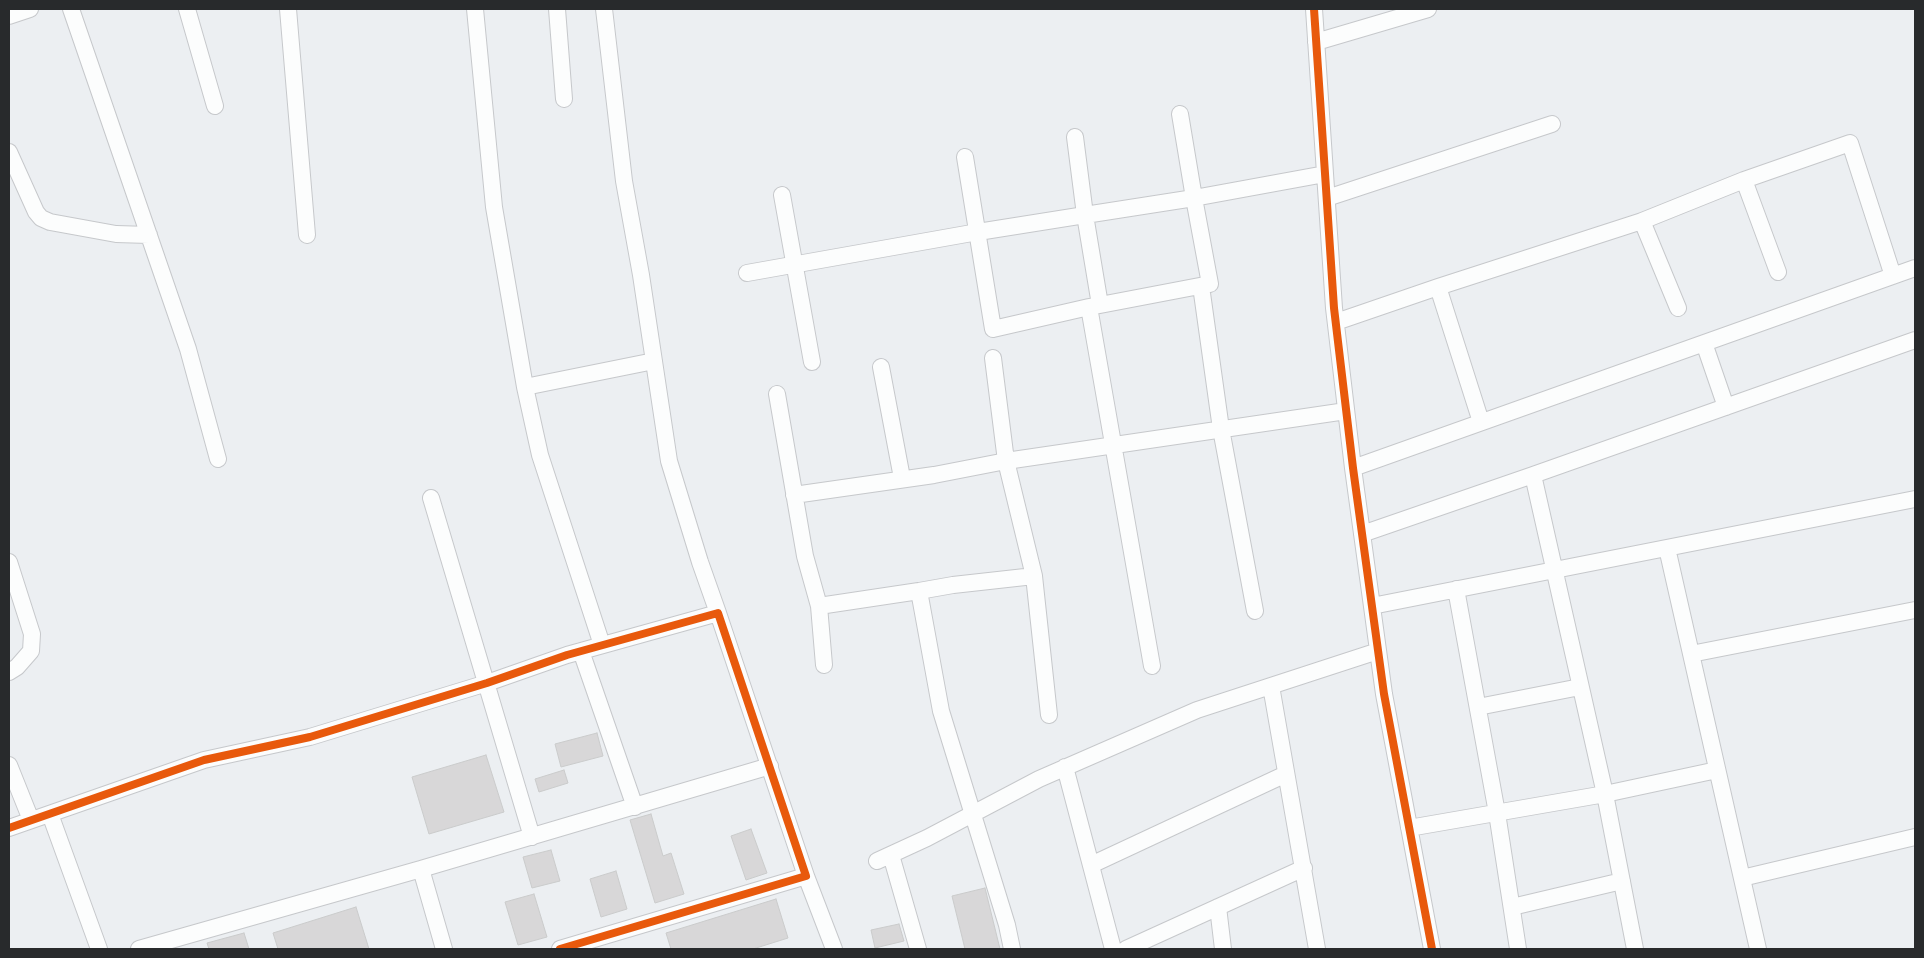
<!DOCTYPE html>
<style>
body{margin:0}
#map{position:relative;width:1924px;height:958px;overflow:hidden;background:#eceff2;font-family:Signika,sans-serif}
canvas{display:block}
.frame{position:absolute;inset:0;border:10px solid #282a2c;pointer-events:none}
</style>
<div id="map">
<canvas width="1924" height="958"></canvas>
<div class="frame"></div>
</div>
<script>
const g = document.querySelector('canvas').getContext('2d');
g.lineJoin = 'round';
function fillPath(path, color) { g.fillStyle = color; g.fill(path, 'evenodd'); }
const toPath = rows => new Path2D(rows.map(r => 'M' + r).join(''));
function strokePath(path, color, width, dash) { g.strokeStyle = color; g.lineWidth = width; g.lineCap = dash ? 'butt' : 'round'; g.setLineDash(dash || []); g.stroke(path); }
const building = toPath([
 [597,733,603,756,561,767,555,744,597,733],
 [486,755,504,812,429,834,412,777,486,755],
 [564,770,568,783,539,792,535,779,564,770],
 [651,814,663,856,671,853,684,894,655,903,630,820,651,814],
 [751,829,767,873,746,880,731,836,751,829],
 [551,850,560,881,532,888,523,857,551,850],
 [616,871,627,909,601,917,590,879,616,871],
 [985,888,1000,949,965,949,952,896,985,888],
 [534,894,547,937,518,945,505,902,534,894],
 [776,899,788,938,753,949,671,949,666,933,776,899],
 [356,907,369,949,278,949,273,933,356,907],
 [899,924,904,941,875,948,871,930,899,924],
 [244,933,249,949,209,949,207,943,244,933]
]);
fillPath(building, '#d8d7d8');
strokePath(building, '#cacbcb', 1);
const street = toPath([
 [71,9,188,349,218,459],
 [187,9,215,106],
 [288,9,307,235],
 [475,9,494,207,525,387,540,455,602,645],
 [557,9,564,99],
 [604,9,624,181,641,275,669,461,700,562,718,613],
 [1314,9,1334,308,1353,468,1384,694,1432,949],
 [9,16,30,9],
 [1316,42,1428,9],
 [1180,114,1194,198,1325,174],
 [9,152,36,212,41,218,50,222,116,234,149,235],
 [965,157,993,329,1089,307],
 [1744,180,1778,272],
 [782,195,812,362],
 [1327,198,1552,124],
 [1642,221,1678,308],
 [747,273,972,233,978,232,1085,215,1194,198,1210,284,1100,305,1085,215,1075,137],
 [1201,286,1221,429,1255,611],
 [1438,287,1481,422],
 [1100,305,1089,307,1152,666],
 [1336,322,1438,287,1642,221,1744,180,1850,143,1893,276],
 [1704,343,1726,407],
 [881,367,902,478],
 [525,387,654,361],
 [777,394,805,556,819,606],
 [1353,468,1915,268],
 [1533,475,1915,340],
 [794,495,934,475,1006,461,993,358],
 [431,498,532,837],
 [1362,534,1533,475,1605,794,1635,949],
 [1667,548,1758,949],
 [9,562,32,634,31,651,17,667,9,672],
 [1456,589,1497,813,1518,949],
 [1372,606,1915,499],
 [581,651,635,807],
 [1691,654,1915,610],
 [824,665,819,606,919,591],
 [1271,686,1317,949],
 [1478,707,1580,687],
 [1049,715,1034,576,1006,461,1346,411],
 [9,765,31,820],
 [1065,767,1113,949],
 [50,814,99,949],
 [9,828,204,760,310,737,487,683,567,655,718,613,806,876,560,949],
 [1409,828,1605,794,1717,770],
 [891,855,918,949],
 [877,861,927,838,1039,779,1197,710,1378,651],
 [1091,865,1286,774],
 [421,869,444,949],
 [806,876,834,949],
 [1742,878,1915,837],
 [1218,907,1223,949],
 [1512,907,1622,881],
 [139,949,421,869,770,766],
 [1012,949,1007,925,941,711,919,591,953,585,1034,576],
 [1126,949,1304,868]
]);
strokePath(street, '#c6c8cb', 18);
strokePath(street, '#fcfdfd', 16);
strokePath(toPath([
 [1314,9,1334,308,1353,468,1384,694,1432,949],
 [9,828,204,760,310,737,487,683,567,655,718,613,806,876,560,949]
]), '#e8590c', 8);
</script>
